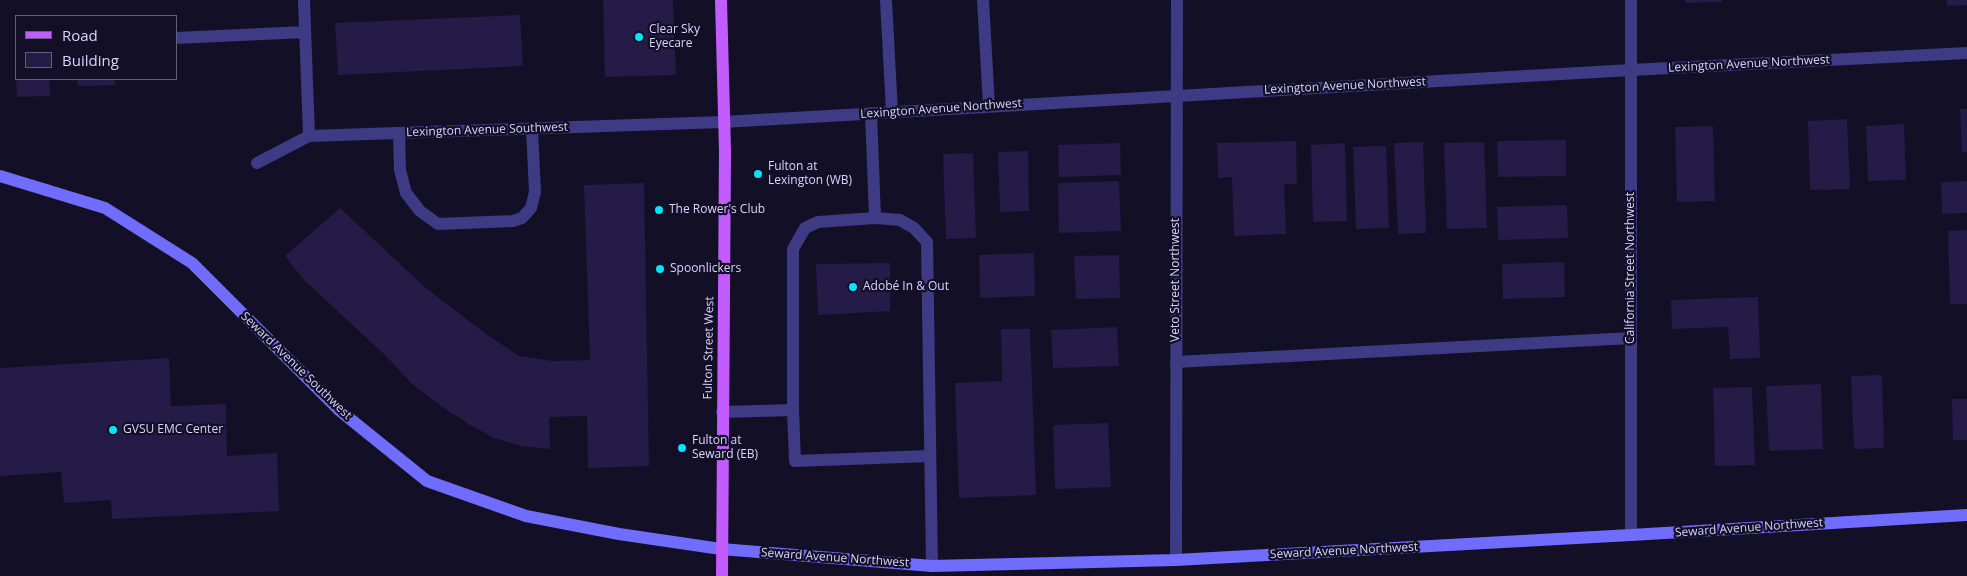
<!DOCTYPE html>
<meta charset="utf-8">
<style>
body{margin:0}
#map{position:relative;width:1967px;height:576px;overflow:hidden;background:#130f26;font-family:"Open Sans",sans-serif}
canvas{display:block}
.legend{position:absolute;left:15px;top:15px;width:162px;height:65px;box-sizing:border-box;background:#130f26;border:1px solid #625e7d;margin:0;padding:6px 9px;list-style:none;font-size:15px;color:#d9d4ff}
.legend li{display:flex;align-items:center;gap:10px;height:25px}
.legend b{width:25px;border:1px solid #625e7d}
</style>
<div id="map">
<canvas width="1967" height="576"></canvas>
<ul class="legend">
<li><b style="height:6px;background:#c25cfe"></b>Road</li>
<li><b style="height:14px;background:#241b46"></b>Building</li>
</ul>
</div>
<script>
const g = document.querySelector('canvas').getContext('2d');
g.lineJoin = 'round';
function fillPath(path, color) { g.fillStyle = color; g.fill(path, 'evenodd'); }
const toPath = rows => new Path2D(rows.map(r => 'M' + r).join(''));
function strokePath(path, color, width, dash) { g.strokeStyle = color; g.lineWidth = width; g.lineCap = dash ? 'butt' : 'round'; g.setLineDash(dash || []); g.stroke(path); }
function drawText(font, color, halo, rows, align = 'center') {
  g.font = font + ' "Open Sans",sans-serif'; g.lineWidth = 4.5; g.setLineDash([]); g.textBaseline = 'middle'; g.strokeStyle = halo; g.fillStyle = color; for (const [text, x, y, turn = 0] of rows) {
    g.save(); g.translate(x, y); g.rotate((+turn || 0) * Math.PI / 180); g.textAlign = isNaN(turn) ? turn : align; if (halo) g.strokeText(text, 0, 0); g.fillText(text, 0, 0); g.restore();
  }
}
fillPath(toPath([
 [603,0,673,0,676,75,605,77],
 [1685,0,1722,0,1722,2,1685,3],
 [1947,0,1967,0,1967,5,1947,6],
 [520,15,523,66,338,75,335,23],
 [16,79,49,79,50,96,17,97],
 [77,79,115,79,115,85,78,86],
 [1960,109,1967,109,1967,152,1962,152],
 [1847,119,1850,189,1810,190,1808,121],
 [1904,124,1906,180,1868,181,1866,126],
 [1713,126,1715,201,1677,202,1675,127],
 [1566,140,1566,176,1498,177,1497,141],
 [1296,141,1297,184,1284,184,1286,234,1234,236,1232,177,1218,178,1217,143],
 [1423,142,1426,233,1398,234,1394,143],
 [1484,142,1487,228,1447,229,1444,143],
 [1120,143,1121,175,1059,177,1058,145],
 [1345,143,1347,221,1313,222,1311,145],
 [1386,146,1389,228,1356,229,1353,147],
 [1028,151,1029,211,1000,212,998,152],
 [973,153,976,238,946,239,943,154],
 [1119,181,1121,231,1059,233,1058,183],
 [1967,181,1967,213,1942,214,1941,182],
 [644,183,649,466,588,468,587,416,549,417,550,449,521,446,494,438,470,425,441,406,412,384,387,357,304,280,285,256,340,208,427,289,486,334,519,356,553,361,590,360,584,185],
 [1567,205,1568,238,1498,240,1497,207],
 [1967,230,1967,304,1950,304,1948,231],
 [1034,253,1035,296,980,298,979,255],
 [1119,255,1120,298,1076,299,1074,256],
 [1564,262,1565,297,1503,299,1502,264],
 [890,263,890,311,818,315,816,264],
 [1758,297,1760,358,1730,359,1728,327,1672,329,1671,300],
 [1117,327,1119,366,1053,368,1051,330],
 [1001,329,1030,329,1036,495,959,498,955,383,1002,381],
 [169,358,171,406,226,404,227,456,277,453,279,511,112,519,111,500,64,503,61,472,0,476,0,368],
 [1882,375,1884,448,1854,449,1851,376],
 [1821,384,1823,449,1769,451,1766,386],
 [1752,387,1755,465,1715,466,1713,388],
 [1952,399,1967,399,1967,440,1953,440],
 [1108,423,1111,487,1055,489,1053,425]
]), '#241b46');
strokePath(toPath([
 [304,0,309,136],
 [886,0,892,112],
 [983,0,989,106],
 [176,38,305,32],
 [399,133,400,170,406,193,420,211,438,224,513,221,522,218,531,208,535,192,532,129],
 [875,218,900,220,914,228,927,242,932,566],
 [1176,362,1631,338],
 [793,410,795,461,930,456],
 [722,412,793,410,793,249,805,228,818,222,875,218,871,113]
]), '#3e3a84', 12);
strokePath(toPath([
 [1631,0,1631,535],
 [257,163,309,136,723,122,1631,70,1967,53],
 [1176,560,1177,0]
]), '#3e3a84', 12);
strokePath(toPath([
 [0,176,105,208,192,263,339,410,427,481,526,516,619,534,721,549,932,566,1176,560,1631,535,1967,515]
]), '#706cfe', 12);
strokePath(toPath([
 [721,0,725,151,722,576]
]), '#c25cfe', 12);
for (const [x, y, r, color] of [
 [639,37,5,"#02e3fd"],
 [758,174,5,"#02e3fd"],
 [659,210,5,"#02e3fd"],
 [660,269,5,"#02e3fd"],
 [853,287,5,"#02e3fd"],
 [113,430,5,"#02e3fd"],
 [682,448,5,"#02e3fd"]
]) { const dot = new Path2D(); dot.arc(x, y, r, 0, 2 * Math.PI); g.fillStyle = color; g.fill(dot); strokePath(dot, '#130f26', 2); }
drawText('12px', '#d9d4ff', '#130f26', [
 ["Clear Sky",649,30],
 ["Eyecare",649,44],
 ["Fulton at",768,167],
 ["Lexington (WB)",768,181],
 ["The Rower's Club",669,210],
 ["Spoonlickers",670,269],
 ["Adobé In & Out",863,287],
 ["GVSU EMC Center",123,430],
 ["Fulton at",692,441],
 ["Seward (EB)",692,455]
], 'left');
drawText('12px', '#d9d4ff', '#130f26', [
 ["Lexington Avenue Northwest",1749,64,-3],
 ["Lexington Avenue Northwest",1345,86,-3],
 ["Lexington Avenue Northwest",941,109,-4],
 ["Lexington Avenue Southwest",487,130,-2],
 ["California Street Northwest",1631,268,-90],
 ["Veto Street Northwest",1176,280,-90],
 ["Fulton Street West",709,348,-89],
 ["Seward Avenue Southwest",296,366,44],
 ["Seward Avenue Northwest",1749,528,-4],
 ["Seward Avenue Northwest",1344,551,-3],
 ["Seward Avenue Northwest",835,558,4]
]);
</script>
